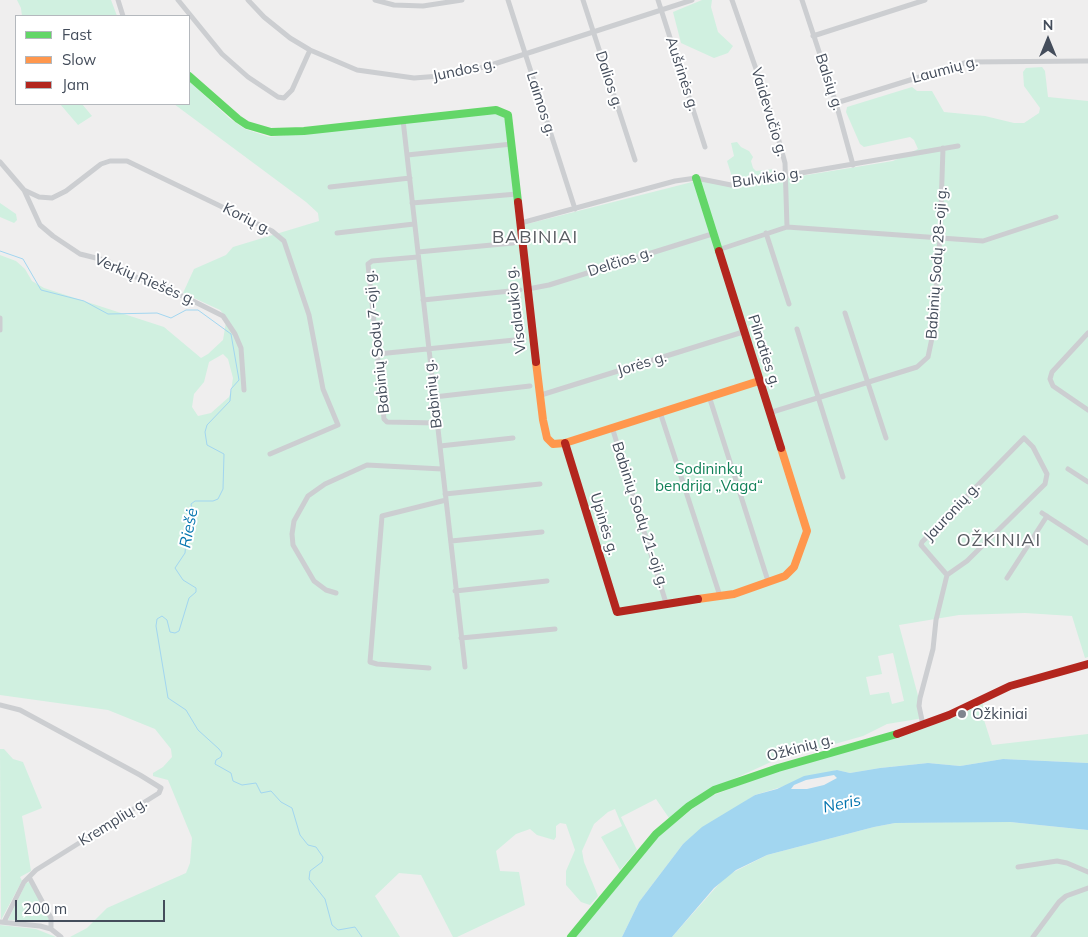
<!DOCTYPE html>
<meta charset="utf-8">
<style>
body{margin:0}
#map{position:relative;width:1088px;height:937px;overflow:hidden;background:#efeeee;font-family:Mulish,sans-serif}
canvas{display:block}
.legend{position:absolute;left:15px;top:15px;width:175px;height:90px;box-sizing:border-box;background:#fff;border:1px solid #b4b8bd;margin:0;padding:6px 9px;list-style:none;font-size:15px;color:#444d5b}
.legend li{display:flex;align-items:center;gap:10px;height:25px}
.legend b{width:25px;border:1px solid #b4b8bd}
.north{position:absolute;left:1023px;top:15px;width:50px;height:50px;-webkit-text-stroke:4px #fff;paint-order:stroke;rotate:0deg;font-size:14px;font-weight:700;line-height:20px;text-align:center;color:#444d5b}
.north::after{content:'';display:block;margin:auto;width:18px;height:22px;background:#444d5b;clip-path:polygon(50% 0,100% 100%,50% 72%,0 100%)}
.scale{position:absolute;left:15px;top:900px;width:150px;height:22px;box-sizing:border-box;border:2px solid #444d5b;border-top:0;padding-left:6px;font-size:15px;line-height:18px;white-space:nowrap;color:#444d5b;-webkit-text-stroke:4px #fff;paint-order:stroke}
</style>
<div id="map">
<canvas width="1088" height="937"></canvas>
<ul class="legend">
<li><b style="height:6px;background:#63d668"></b>Fast</li>
<li><b style="height:6px;background:#ff974d"></b>Slow</li>
<li><b style="height:6px;background:#b3261e"></b>Jam</li>
</ul>
<div class="north">N</div>
<div class="scale">200 m</div>
</div>
<script>
const g = document.querySelector('canvas').getContext('2d');
g.lineJoin = 'round';
function fillPath(path, color) { g.fillStyle = color; g.fill(path, 'evenodd'); }
const toPath = rows => new Path2D(rows.map(r => 'M' + r).join(''));
function strokePath(path, color, width, dash) { g.strokeStyle = color; g.lineWidth = width; g.lineCap = dash ? 'butt' : 'round'; g.setLineDash(dash || []); g.stroke(path); }
function drawText(font, color, halo, rows, align = 'center') {
  g.font = font + ' Mulish,sans-serif'; g.lineWidth = 4; g.setLineDash([]); g.textBaseline = 'middle'; g.strokeStyle = halo; g.fillStyle = color; for (const [text, x, y, turn = 0] of rows) {
    g.save(); g.translate(x, y); g.rotate((+turn || 0) * Math.PI / 180); g.textAlign = isNaN(turn) ? turn : align; if (halo) g.strokeText(text, 0, 0); g.fillText(text, 0, 0); g.restore();
  }
}
fillPath(toPath([
 [17,0,111,0,117,16,22,16,21,8],
 [702,0,712,0,711,7,718,32,733,46,728,53,714,58,681,43,673,12],
 [1042,67,1045,71,1048,97,1088,101,1088,657,1085,658,1072,616,1025,613,959,615,899,625,924,718,887,724,863,736,771,762,727,782,669,818,656,799,621,817,637,850,620,870,601,837,622,826,615,809,608,812,594,824,582,851,584,862,598,896,590,905,581,902,566,885,566,871,575,850,566,824,560,823,556,826,556,837,554,840,537,835,530,829,516,834,496,851,500,871,519,872,525,905,457,937,453,937,421,875,399,873,375,896,400,937,70,937,87,928,107,908,186,873,190,863,192,838,168,780,153,776,153,773,163,767,172,757,171,749,155,729,108,710,0,695,0,255,16,261,25,269,32,281,44,288,164,327,201,358,208,354,223,340,226,322,225,316,220,310,183,293,194,269,226,255,233,247,319,221,318,213,306,202,174,104,189,104,189,81,229,118,245,129,269,137,498,112,504,115,519,226,700,180,733,187,893,161,918,149,914,140,910,137,864,147,860,144,846,112,847,107,912,87,917,91,932,91,944,112,985,116,1014,123,1024,123,1039,113,1040,108,1024,86,1023,72,1026,68],
 [223,354,228,359,233,378,231,391,229,397,211,413,198,416,192,407,194,394,204,382,209,362],
 [893,653,904,701,892,704,889,692,870,695,866,677,882,674,878,656],
 [60,104,82,104,92,116,78,125],
 [737,142,741,147,749,151,753,157,751,161,753,168,756,171,775,169,777,172,733,180,727,161,734,156,731,143],
 [0,203,16,214,17,220,14,223,0,217],
 [983,703,984,720,992,745,1088,734,1088,763,1003,759,960,766,928,763,880,768,850,773,837,770,755,795,683,844,639,902,622,937,575,937,661,834,706,798,771,773,917,731,955,717],
 [0,749,4,749,13,759,23,762,42,808,22,816,31,871,20,877,22,881,1,920],
 [960,822,1010,822,1088,830,1088,937,672,937,726,876,767,855,874,827,895,823],
 [29,882,49,916,49,921,8,920,26,883],
 [0,925,36,929,56,937,0,937]
]), '#d0f0e0');
fillPath(toPath([
 [1003,759,1088,763,1088,830,1010,822,895,823,874,827,767,855,736,870,714,888,672,937,622,937,639,902,683,844,702,827,755,795,777,789,804,776,837,770,850,773,880,768,928,763,960,766],
 [834,775,837,778,824,785,807,789,791,789,794,785,806,780]
]), '#a2d6f0');
strokePath(toPath([
 [0,251,23,259,41,290,84,301,108,314,157,313,171,318,186,310,198,310,231,334,239,380,231,389,230,401,207,425,205,432,207,445,224,454,223,489,218,499,213,501,195,501,191,504,193,515,187,531,185,553,175,568,183,580,196,588,196,592,189,598,179,631,175,633,170,632,167,620,162,616,157,619,156,626,168,698,186,710,198,730,219,749,222,753,221,757,216,760,215,764,231,773,233,781,242,785,256,783,261,793,271,791,281,802,292,808,300,835,308,845,316,847,323,857,322,862,310,871,309,879,325,899,332,925,338,930,355,927,362,937]
]), '#a2d6f0', 1);
strokePath(toPath([
 [118,0,123,16],
 [178,0,222,54,248,77,278,97,284,98,292,90,310,50],
 [248,0,264,17,290,38,310,50,357,70,414,78,453,75,491,65,692,0],
 [375,0,394,5,423,6,462,0],
 [508,0,575,209],
 [583,0,635,160],
 [658,0,705,147],
 [732,0,771,112,785,163,787,227],
 [802,0,836,103,853,165],
 [813,36,925,0],
 [836,103,968,62,1088,61],
 [403,120,465,667],
 [407,155,512,144],
 [0,162,24,190,40,225,53,236,80,254,108,261,126,273,187,298,223,316,235,334,241,348,244,390],
 [330,187,410,178],
 [24,190,39,197,52,198,66,191,101,164,110,161,127,161,272,231,284,241,309,315,323,389,338,425,270,454],
 [412,203,517,194],
 [521,223,675,181,696,178,731,185,958,146],
 [337,233,414,224],
 [766,233,789,304],
 [718,250,787,227,983,241,1056,217],
 [418,252,513,243],
 [418,257,372,261,368,264,384,419,387,422,436,423],
 [528,289,549,285,712,234],
 [423,300,520,290],
 [845,313,886,438],
 [0,318,0,330],
 [797,329,843,477],
 [1088,333,1052,372,1050,379,1053,386,1088,410],
 [378,354,524,339],
 [541,395,743,332],
 [709,396,768,581],
 [434,397,530,386],
 [660,412,720,596],
 [769,413,917,367,928,357,932,338,940,238,943,148],
 [612,427,666,603],
 [440,446,513,438],
 [1068,469,1088,482],
 [445,494,540,484],
 [1042,513,1088,543],
 [451,541,542,532],
 [1007,578,1047,516],
 [455,591,547,581],
 [336,593,326,590,314,581,293,545,292,534,294,521,308,496,325,484,367,465,442,469],
 [461,638,555,629],
 [429,668,377,664,370,662,382,516,446,500],
 [0,705,20,710,140,775,161,788,159,793,36,870,24,882,4,922],
 [923,725,919,706,920,698,933,649,936,620,947,575,921,545,922,542,1024,438,1033,447,1047,474,1045,484,967,561,947,575],
 [1018,867,1057,861,1067,863,1088,872],
 [29,877,51,918,51,929],
 [0,922,40,926,51,929,61,937],
 [1033,937,1059,902,1066,896,1088,888]
]), '#ccced1', 5);
strokePath(toPath([
 [189,76,238,119,247,125,271,132,304,131,496,110,508,115,518,202],
 [696,178,719,251],
 [571,937,656,834,689,806,714,790,778,768,897,734]
]), '#63d668', 8);
strokePath(toPath([
 [536,362,543,420,547,438,553,444,565,443,759,381],
 [698,599,734,594,785,576,794,567,807,531,781,448]
]), '#ff974d', 8);
strokePath(toPath([
 [518,202,536,362],
 [719,251,781,448],
 [565,443,617,612,698,599],
 [897,734,949,715,1010,686,1088,664]
]), '#b3261e', 8);
for (const [x, y, r, color] of [
 [962,714,5,"#80858e"]
]) { const dot = new Path2D(); dot.arc(x, y, r, 0, 2 * Math.PI); g.fillStyle = color; g.fill(dot); strokePath(dot, '#fff', 2); }
drawText('15px', '#444d5b', '#fff', [
 ["Jundos g.",464,70,-12],
 ["Laumių g.",945,70,-15],
 ["Aušrinės g.",682,74,72],
 ["Dalios g.",609,80,72],
 ["Balsių g.",829,82,72],
 ["Laimos g.",541,104,72],
 ["Vaidevučio g.",769,112,73],
 ["Bulvikio g.",767,178,-8],
 ["Korių g.",247,219,27],
 ["Delčios g.",620,262,-18],
 ["Babinių Sodų 28-oji g.",937,263,-86],
 ["Verkių Riešės g.",145,280,23],
 ["Visalaukio g.",516,310,-97],
 ["Babinių Sodų 7-oji g.",377,342,-96],
 ["Pilnaties g.",764,351,72],
 ["Jorės g.",642,364,-17],
 ["Babinių g.",433,394,-97],
 ["Jauronių g.",952,512,-47],
 ["Babinių Sodų 21-oji g.",640,515,72],
 ["Upinės g.",604,524,73],
 ["Ožkinių g.",800,748,-15],
 ["Kremplių g.",113,822,-32]
]);
drawText('15px', '#118158', '#fff', [
 ["Sodininkų",709,469],
 ["bendrija „Vaga“",709,486]
]);
drawText('15px', '#444d5b', '#fff', [
 ["Ožkiniai",972,714]
], 'left');
drawText('italic 16px', '#0374af', '#fff', [
 ["Riešė",189,528,-79],
 ["Neris",842,804,-12]
]);
g.letterSpacing = '1px';
drawText('18px', '#595c62', '#fff', [
 ["BABINIAI",535,238],
 ["OŽKINIAI",999,541]
]);
g.letterSpacing = '0px';
</script>
